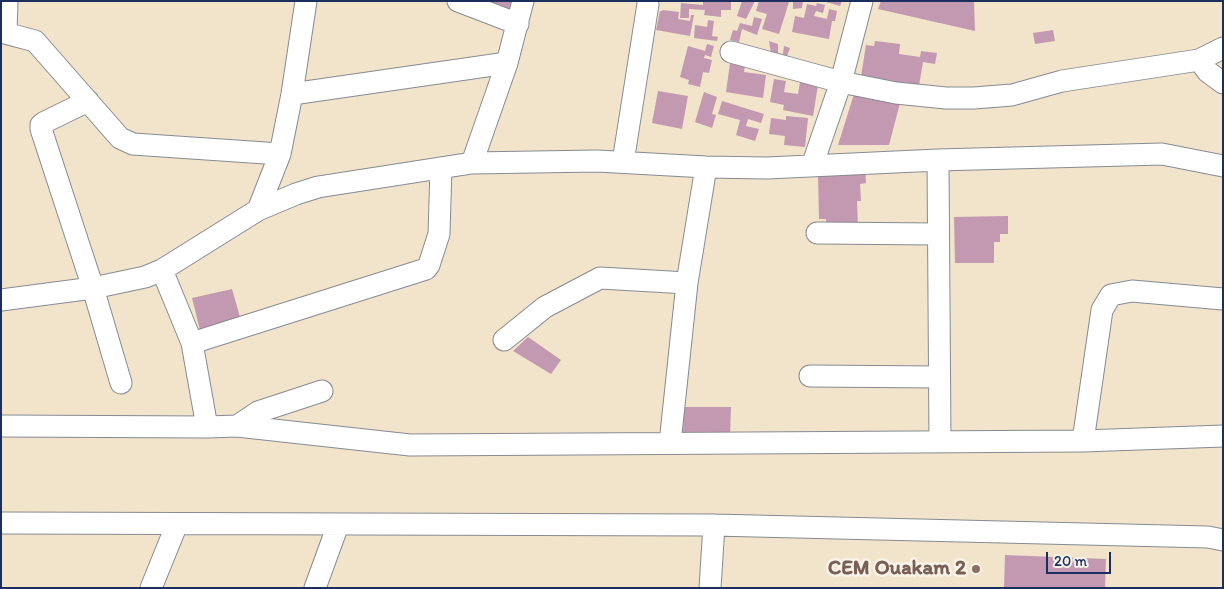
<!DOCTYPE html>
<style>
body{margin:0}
#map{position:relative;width:1224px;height:589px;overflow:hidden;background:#f1e4ca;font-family:Itim,sans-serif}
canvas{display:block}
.frame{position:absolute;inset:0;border:2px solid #1b2f5e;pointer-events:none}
.scale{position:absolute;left:1046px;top:552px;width:65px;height:22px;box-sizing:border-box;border:2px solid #1b2f5e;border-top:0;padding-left:6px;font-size:15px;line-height:18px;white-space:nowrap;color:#1b2f5e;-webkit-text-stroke:4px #f7f3e8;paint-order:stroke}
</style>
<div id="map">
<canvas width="1224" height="589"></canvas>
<div class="frame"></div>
<div class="scale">20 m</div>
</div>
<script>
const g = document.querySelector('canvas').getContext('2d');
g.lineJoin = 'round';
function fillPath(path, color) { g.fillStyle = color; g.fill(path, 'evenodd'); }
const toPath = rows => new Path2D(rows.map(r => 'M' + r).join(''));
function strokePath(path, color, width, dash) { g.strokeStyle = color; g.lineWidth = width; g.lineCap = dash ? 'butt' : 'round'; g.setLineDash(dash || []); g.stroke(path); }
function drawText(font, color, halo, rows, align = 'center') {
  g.font = font + ' Itim,sans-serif'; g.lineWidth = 5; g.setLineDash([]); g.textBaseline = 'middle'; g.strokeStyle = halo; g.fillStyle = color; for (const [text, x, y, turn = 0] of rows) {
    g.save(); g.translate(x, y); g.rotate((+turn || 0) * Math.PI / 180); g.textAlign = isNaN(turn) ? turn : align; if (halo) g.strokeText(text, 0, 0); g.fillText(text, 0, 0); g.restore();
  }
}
fillPath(toPath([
 [485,1,517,1,513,14],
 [703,1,731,1,731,10,721,10,721,17,704,15,705,10,689,9,689,18,680,18,681,3,703,5],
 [742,1,755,1,746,19,737,16],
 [759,1,789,2,779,34,762,29,767,14,756,11],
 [793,1,803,1,802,8,793,9],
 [823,1,842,1,840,6],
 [881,1,974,1,975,31,878,9],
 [817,3,825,5,823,13,816,11,814,16,827,19,829,9,837,11,835,21,832,21,829,39,792,32,795,16,804,18,807,4,816,6],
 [663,10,679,12,678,19,690,21,691,15,694,15,690,36,656,30,660,11,662,11],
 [754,17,762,19,757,35,742,29,739,42,730,40,733,30,737,31,740,23,752,26],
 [708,20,714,21,712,36,718,37,717,41,694,38,695,25,707,27],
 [1053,30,1055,41,1035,44,1033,33],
 [769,41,778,44,778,53,783,54,784,46,790,48,786,59,771,54],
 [875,41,900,44,899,54,920,57,921,51,937,53,935,64,923,62,918,92,860,83,866,45,874,46],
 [707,44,714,46,711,57,705,55,704,58,712,60,709,73,703,72,700,87,688,84,689,80,680,77,688,46,705,51],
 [731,56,746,59,744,72,766,75,763,98,726,92],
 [774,79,786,81,784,92,798,94,800,82,818,85,813,116,783,110,784,105,770,102],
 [658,91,688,96,682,129,652,123],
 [704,92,717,97,712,114,716,115,712,128,695,122],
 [854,94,900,103,889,145,838,145],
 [722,101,764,114,761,123,748,119,746,126,759,129,755,141,736,135,740,120,718,114],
 [786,116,808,118,805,147,784,145,785,136,769,134,771,118,786,120],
 [865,167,866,183,860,184,861,201,857,201,858,228,827,229,826,219,819,219,818,173],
 [1008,216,1008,234,1000,234,1000,242,994,242,994,263,955,263,954,217],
 [232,289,240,317,201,334,192,298],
 [528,337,561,360,551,374,513,351],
 [684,407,731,407,730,434,683,434],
 [1005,555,1106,559,1105,588,1004,588]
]), '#c398b1');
const minor = toPath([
 [458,1,518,24],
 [1,32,35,41,120,138,133,144,280,154],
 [6,32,7,1],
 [731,52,841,82,896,93,946,98,974,98,1012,95,1062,81,1199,60,1223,48],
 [1199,60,1208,72,1223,83],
 [292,94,507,63],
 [88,101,45,122,41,125,41,129,93,288,121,383],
 [938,160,940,442],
 [623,162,648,4],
 [472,163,507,63,523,1],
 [812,166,841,82,862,1],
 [258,210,280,154,292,94,306,1],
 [817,233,938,234],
 [162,270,192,343,207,427],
 [1,300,93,288,145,277,162,270,258,210,296,194,318,187,472,163,597,161,706,167,767,168,938,160,1162,154,1223,166],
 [504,340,545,307,600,278,687,283],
 [192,343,426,269,429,265,439,234,441,168],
 [810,376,939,377],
 [1,426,207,427,237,426,410,445,1083,441,1223,436],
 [237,426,258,412,322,391],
 [1083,441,1102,310,1111,295,1132,291,1223,299],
 [670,443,687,283,706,167],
 [1,523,714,525,1208,537,1223,540],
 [151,588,177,524],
 [315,588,338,525],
 [710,588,714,525]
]);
strokePath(minor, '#868a94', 23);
strokePath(minor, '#fff', 21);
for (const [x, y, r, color] of [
 [976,569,5,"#8d6e63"]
]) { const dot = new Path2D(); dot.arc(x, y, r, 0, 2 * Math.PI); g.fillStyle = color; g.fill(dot); strokePath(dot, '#f7f3e8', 2); }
drawText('bold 21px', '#785e54', '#f7f3e8', [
 ["CEM Ouakam 2",966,569]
], 'right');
</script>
